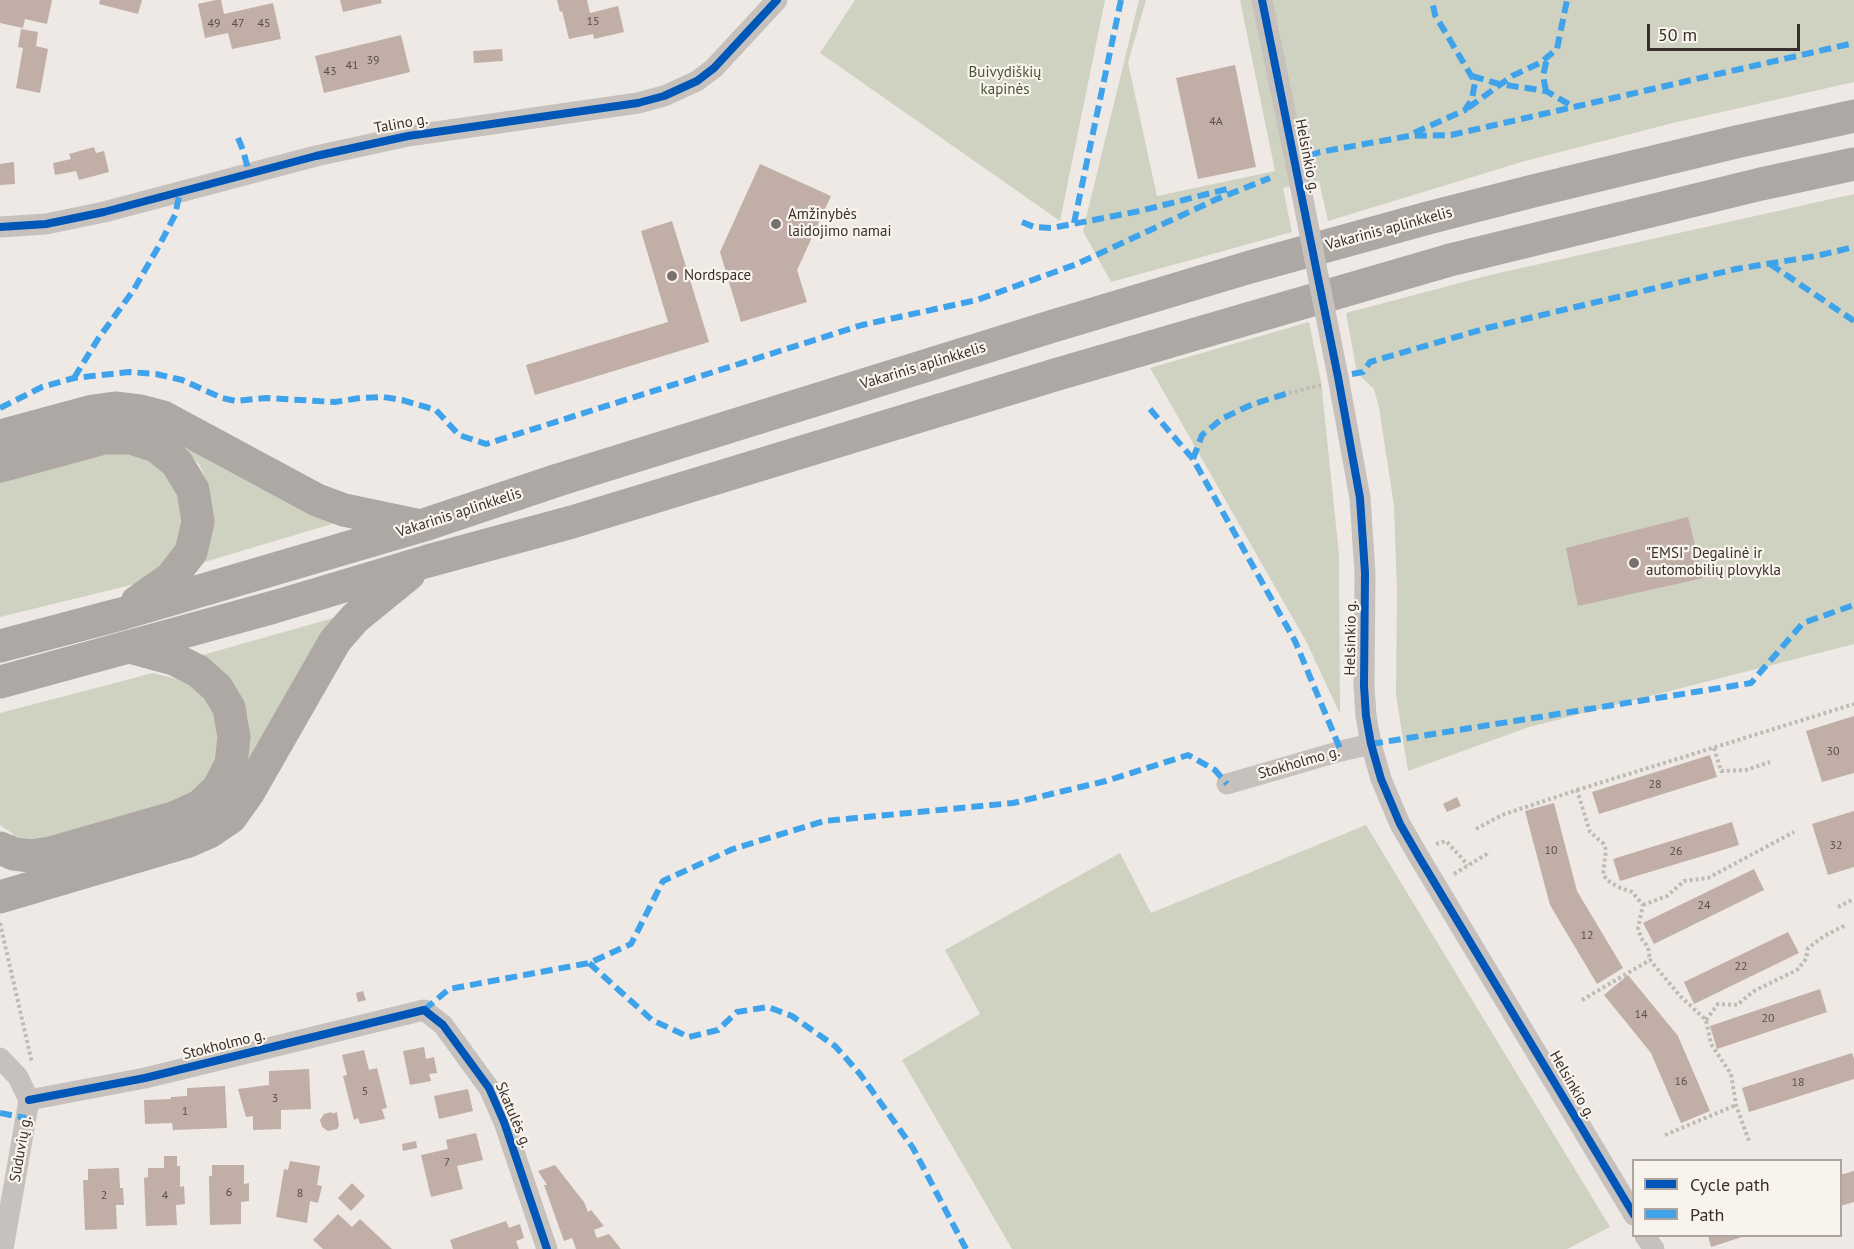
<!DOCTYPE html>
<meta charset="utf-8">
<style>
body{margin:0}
#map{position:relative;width:1854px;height:1249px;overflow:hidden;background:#eee9e5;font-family:"PT Sans",sans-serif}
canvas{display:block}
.legend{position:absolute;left:1632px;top:1159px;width:210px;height:78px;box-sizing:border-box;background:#f9f3ed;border:2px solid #aca59f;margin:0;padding:8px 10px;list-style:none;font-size:18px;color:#382f2b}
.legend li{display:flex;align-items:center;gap:12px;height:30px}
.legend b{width:30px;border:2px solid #aca59f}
.scale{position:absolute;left:1647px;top:24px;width:153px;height:27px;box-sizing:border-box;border:3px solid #382f2b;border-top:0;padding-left:8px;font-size:18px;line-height:21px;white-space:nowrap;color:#382f2b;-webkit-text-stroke:4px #f9f3ed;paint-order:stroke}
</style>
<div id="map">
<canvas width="1854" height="1249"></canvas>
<ul class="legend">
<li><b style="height:8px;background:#0057b8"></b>Cycle path</li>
<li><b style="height:8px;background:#3fa3eb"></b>Path</li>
</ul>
<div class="scale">50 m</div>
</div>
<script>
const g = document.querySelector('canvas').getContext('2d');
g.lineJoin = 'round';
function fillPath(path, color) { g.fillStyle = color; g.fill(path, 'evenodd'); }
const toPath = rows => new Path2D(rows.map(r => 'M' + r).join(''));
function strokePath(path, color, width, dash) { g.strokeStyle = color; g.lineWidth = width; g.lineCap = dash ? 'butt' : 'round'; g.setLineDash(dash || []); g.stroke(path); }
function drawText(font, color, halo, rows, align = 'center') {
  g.font = font + ' "PT Sans",sans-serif'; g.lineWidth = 4.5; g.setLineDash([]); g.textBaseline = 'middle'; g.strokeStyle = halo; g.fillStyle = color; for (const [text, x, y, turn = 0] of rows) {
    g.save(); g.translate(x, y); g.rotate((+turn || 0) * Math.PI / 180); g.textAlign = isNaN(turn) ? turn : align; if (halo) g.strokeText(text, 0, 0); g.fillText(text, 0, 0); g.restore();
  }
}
fillPath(toPath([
 [855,0,1105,0,1060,221,820,53],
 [1139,0,1146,0,1128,63,1157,196,1275,171,1240,0,1854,0,1854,82,1673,123,1525,161,1328,221,1319,181,1283,188,1292,232,1111,282,1083,231],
 [1854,194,1854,644,1529,727,1408,771,1396,695,1397,589,1394,506,1379,408,1374,389,1357,373,1346,313,1490,275],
 [1309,322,1321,381,1339,554,1340,714,1307,643,1150,368],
 [177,443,335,523,198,564,206,481,199,464],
 [136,451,168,471,186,521,169,563,139,583,0,617,0,480,94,452],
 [337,617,243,771,249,744,248,718,241,698,199,656],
 [153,673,185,681,198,691,212,708,220,725,218,765,195,795,39,843,14,842,13,834,0,825,0,713],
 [1366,825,1610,1227,1567,1249,1012,1249,902,1060,980,1014,945,950,1120,853,1151,913]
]), '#cfd2c0');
fillPath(toPath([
 [0,0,52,0,47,24,25,19,23,28,0,23],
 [100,0,142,0,138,14,99,4],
 [216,0,221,0,224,14,273,3,281,39,232,49,228,33,205,38,198,4],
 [340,0,381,0,382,3,343,12],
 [557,0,587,0,590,13,618,6,624,32,594,39,593,34,569,39,562,11,560,12],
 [21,29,38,32,36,46,48,49,40,93,16,88,23,48,18,47],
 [401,35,410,72,324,93,315,56],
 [502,49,503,61,474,63,473,51],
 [1235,65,1256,167,1198,179,1176,78],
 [94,147,96,153,104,151,109,172,79,180,76,171,55,175,53,163,71,159,69,154],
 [14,162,15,184,0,185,0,164],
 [760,164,831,196,797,270,807,302,741,322,720,252],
 [672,221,709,342,535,395,526,365,668,322,641,231],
 [1688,517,1703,578,1578,606,1566,548],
 [1854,716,1854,773,1822,782,1806,731],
 [1710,755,1717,777,1599,814,1592,792],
 [1457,797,1461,806,1447,812,1443,804],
 [1554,803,1577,891,1623,968,1597,984,1550,905,1525,811],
 [1854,811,1854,867,1828,875,1812,824],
 [1732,822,1739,845,1620,881,1613,859],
 [1754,869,1764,890,1654,944,1643,923],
 [1788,932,1799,953,1694,1004,1684,982],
 [1628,975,1678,1036,1710,1111,1681,1123,1651,1053,1604,995],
 [1820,989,1827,1012,1717,1049,1710,1026],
 [363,991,366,1000,358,1002,356,993],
 [424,1047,426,1059,434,1057,437,1073,429,1074,431,1081,410,1085,403,1051],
 [364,1050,369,1070,377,1068,387,1108,382,1109,385,1119,360,1124,358,1118,354,1120,343,1076,347,1075,342,1055],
 [1852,1053,1854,1059,1854,1079,1749,1112,1742,1088],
 [309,1069,311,1109,281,1110,281,1129,253,1130,253,1116,246,1117,238,1089,269,1085,269,1071],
 [225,1086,227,1128,173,1130,172,1123,145,1124,144,1100,171,1099,171,1097,187,1096,187,1088],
 [468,1089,473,1111,439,1119,434,1096],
 [332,1112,332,1114,337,1112,339,1126,337,1129,328,1131,322,1127,320,1120,324,1114],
 [476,1133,483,1160,457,1166,463,1189,431,1197,421,1155,448,1149,446,1140],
 [416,1141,417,1148,403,1151,402,1144],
 [164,1156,177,1156,177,1166,180,1166,180,1187,184,1186,185,1204,176,1205,177,1225,146,1226,144,1178,148,1177,148,1168,164,1168],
 [290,1161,320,1166,317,1185,322,1186,318,1203,310,1201,307,1223,276,1217,284,1169,288,1170],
 [212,1165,244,1165,244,1184,249,1183,249,1201,241,1202,241,1224,210,1225,209,1176,212,1176],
 [555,1165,584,1202,588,1212,591,1210,604,1226,594,1230,597,1238,609,1234,621,1249,576,1249,572,1238,564,1241,544,1185,547,1185,538,1171],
 [119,1168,120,1188,123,1188,124,1205,116,1205,117,1229,85,1230,83,1180,88,1180,88,1169],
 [1854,1171,1854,1202,1840,1206,1840,1175],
 [352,1183,365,1196,351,1211,338,1198],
 [338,1214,352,1227,360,1219,392,1249,323,1249,313,1240],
 [506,1221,509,1228,520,1224,524,1238,516,1241,519,1249,453,1249,450,1240],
 [1708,1236,1745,1236,1711,1247]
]), '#c0aea7');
strokePath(toPath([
 [1289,393,1321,385],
 [1714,748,1721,771,1746,770,1770,762],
 [1577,790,1854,704],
 [1476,829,1502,815,1577,790,1590,832,1604,844,1606,850,1603,874,1607,880,1618,887,1632,892,1643,905,1638,928,1641,938,1648,947,1650,960],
 [1436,844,1446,841,1468,865],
 [1454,874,1490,852],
 [1643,905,1667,896,1684,881,1708,878,1794,832],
 [1838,907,1854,899],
 [0,923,32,1063],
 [1582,1000,1650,960,1680,996,1706,1020,1711,1044,1731,1074,1736,1105,1749,1141],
 [1706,1020,1718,1004,1737,1005,1754,991,1797,970,1806,959,1808,948,1824,936,1846,925],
 [1665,1135,1736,1105]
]), '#c0bab5', 4, [3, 3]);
strokePath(toPath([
 [1262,0,1300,184],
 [0,227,46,224,104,212,316,156,408,136,638,103,664,96,697,81,714,68,777,0],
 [1338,377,1360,498,1365,573,1364,686,1366,716,1371,744,1381,779,1400,824,1419,857,1634,1215],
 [1227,784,1341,751,1371,744],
 [0,1058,18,1077,29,1100,3,1249],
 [29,1100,145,1078,424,1010,443,1025,489,1088,504,1122,547,1249],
 [1645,1236,1654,1249]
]), '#c7c1bd', 21);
strokePath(toPath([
 [0,436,93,411,115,408,140,411,163,417,317,500,344,510,416,525],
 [0,466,104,438,131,438,156,446,177,463,193,490,198,522,191,552,171,578,137,602],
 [0,646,121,614,421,526,558,480,1050,327,1250,267,1428,218,1537,190,1736,142,1854,116],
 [0,682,274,607,428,561,572,522,1058,374,1450,260,1761,184,1854,164],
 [0,848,14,854,31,856,50,853,176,817,200,806,218,789,231,764,234,737,229,708,217,688,198,671,174,659,130,647],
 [0,897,186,842,209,832,231,817,248,793,335,641,355,618,409,574]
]), '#ada8a4', 33);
strokePath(toPath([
 [1300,184,1338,377]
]), '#c7c1bd', 21);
strokePath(toPath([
 [1472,76,1499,84,1546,91,1574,107],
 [1546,91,1543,76,1547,58],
 [1468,108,1512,76,1540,63,1557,49,1567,0],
 [1414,133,1465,110,1472,99,1475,82,1435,15,1432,0],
 [238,138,243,150,249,173],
 [1309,156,1320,152,1409,136,1451,135,1854,43],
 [1022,222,1034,227,1052,228,1140,211,1227,189],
 [1074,223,1121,0],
 [1770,264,1854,321],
 [1352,374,1363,372,1370,362,1487,328,1736,269,1816,256,1854,247],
 [74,378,98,339,133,291,160,244,175,215,180,192],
 [0,408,42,387,74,378,129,372,156,374,182,380,222,398,236,401,266,398,335,402,360,398,383,397,402,400,436,410,459,435,486,444,862,325,977,300,1077,264,1217,199,1270,178],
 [1150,409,1193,459,1295,641,1341,751],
 [1193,459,1202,435,1223,418,1253,404,1289,393],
 [1371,744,1751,683,1803,623,1854,605],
 [589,963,652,1020,689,1037,718,1030,737,1012,768,1007,792,1016,835,1046,860,1074,913,1148,966,1249],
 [424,1010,449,989,589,963,631,944,663,881,733,849,824,821,1013,803,1106,781,1188,755,1215,770,1227,784],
 [0,1113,26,1118]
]), '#3fa3eb', 6, [12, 6]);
strokePath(toPath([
 [1262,0,1338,377,1360,498,1365,573,1364,686,1366,716,1371,744,1381,779,1400,824,1419,857,1634,1215],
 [0,227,46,224,104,212,316,156,408,136,638,103,664,96,697,81,714,68,777,0],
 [29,1100,145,1078,424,1010,443,1025,489,1088,504,1122,547,1249]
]), '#0057b8', 8);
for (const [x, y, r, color] of [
 [776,224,6,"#78706c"],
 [672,276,6,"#78706c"],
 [1634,563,6,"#78706c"]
]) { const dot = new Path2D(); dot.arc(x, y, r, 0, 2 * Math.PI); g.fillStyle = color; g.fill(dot); strokePath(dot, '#f9f3ed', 2); }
drawText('12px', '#5a4f4a', null, [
 ["15",593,22],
 ["49",214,24],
 ["47",238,24],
 ["45",264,24],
 ["39",373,61],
 ["41",352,66],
 ["43",330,72],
 ["4A",1216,122],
 ["30",1833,752],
 ["28",1655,785],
 ["32",1836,846],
 ["10",1551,851],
 ["26",1676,852],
 ["24",1704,906],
 ["12",1587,936],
 ["22",1741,967],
 ["14",1641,1015],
 ["20",1768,1019],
 ["16",1681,1082],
 ["18",1798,1083],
 ["5",365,1092],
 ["3",275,1099],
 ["1",185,1112],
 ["7",447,1163],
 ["6",229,1193],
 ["8",300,1194],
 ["2",104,1196],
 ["4",165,1196]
]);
drawText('15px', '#485531', '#f9f3ed', [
 ["Buivydiškių",1005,73],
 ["kapinės",1005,90]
]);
drawText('15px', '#382f2b', '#f9f3ed', [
 ["Talino g.",401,124,-10],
 ["Helsinkio g.",1307,156,79],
 ["Vakarinis aplinkkelis",1389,229,-15],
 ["Vakarinis aplinkkelis",923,366,-17],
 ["Vakarinis aplinkkelis",459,513,-18],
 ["Helsinkio g.",1351,638,-89],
 ["Stokholmo g.",1299,763,-16],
 ["Stokholmo g.",224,1045,-14],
 ["Helsinkio g.",1572,1085,60],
 ["Skatulės g.",513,1115,67],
 ["Sūduvių g.",21,1149,-80]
]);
drawText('15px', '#382f2b', '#f9f3ed', [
 ["Amžinybės",788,215],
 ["laidojimo namai",788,232],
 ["Nordspace",684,276],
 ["\"EMSI\" Degalinė ir",1646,554],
 ["automobilių plovykla",1646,571]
], 'left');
</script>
